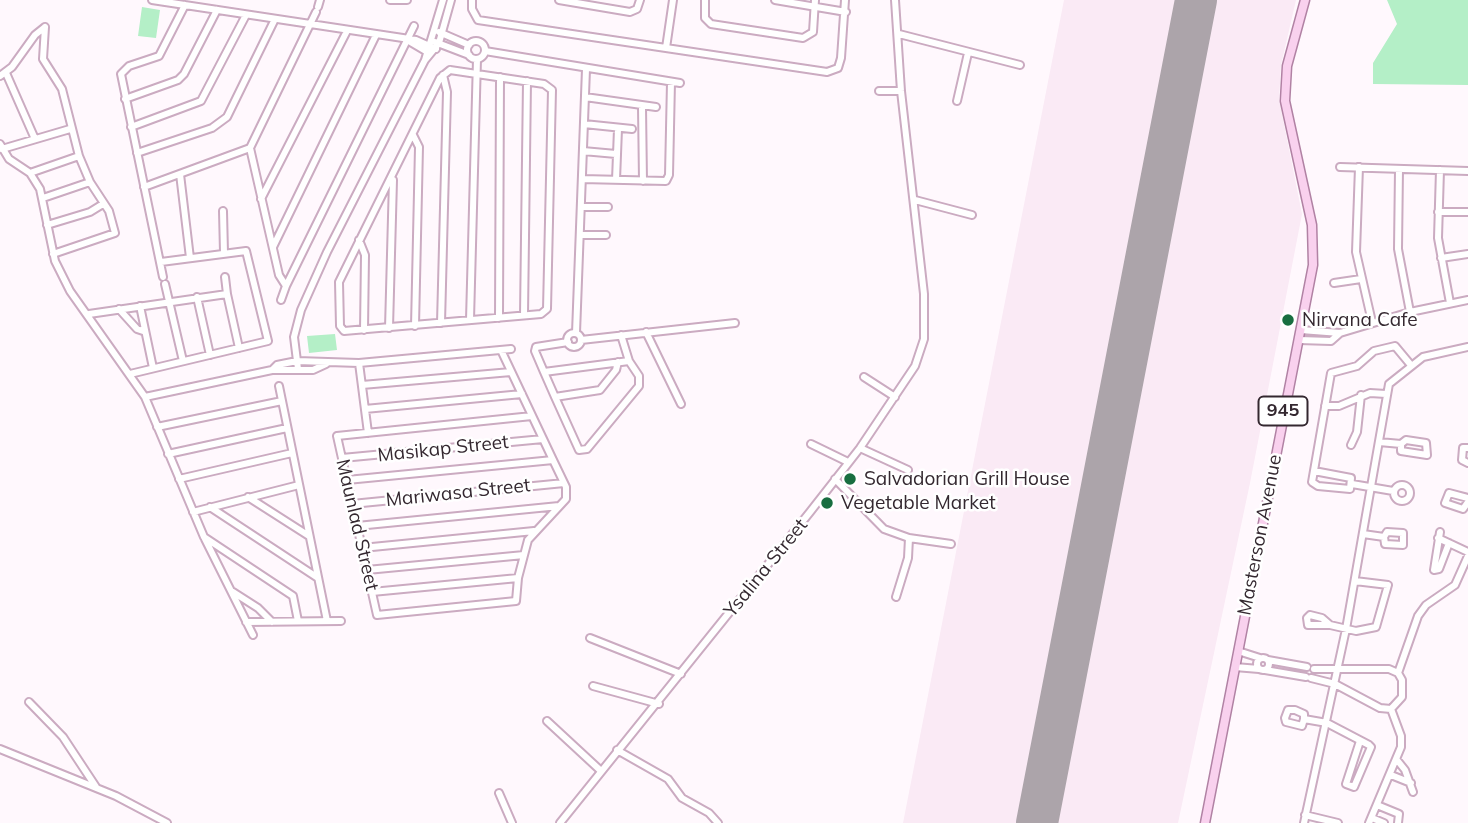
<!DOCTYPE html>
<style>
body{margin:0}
canvas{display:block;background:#fff8fd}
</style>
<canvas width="1468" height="823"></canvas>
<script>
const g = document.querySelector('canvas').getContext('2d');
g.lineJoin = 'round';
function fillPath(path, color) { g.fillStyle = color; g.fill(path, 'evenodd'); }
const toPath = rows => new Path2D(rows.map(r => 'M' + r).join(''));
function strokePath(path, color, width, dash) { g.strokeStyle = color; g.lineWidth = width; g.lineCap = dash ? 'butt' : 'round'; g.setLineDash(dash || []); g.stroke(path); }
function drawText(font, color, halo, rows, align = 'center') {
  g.font = font + ' Mulish,sans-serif'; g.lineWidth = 5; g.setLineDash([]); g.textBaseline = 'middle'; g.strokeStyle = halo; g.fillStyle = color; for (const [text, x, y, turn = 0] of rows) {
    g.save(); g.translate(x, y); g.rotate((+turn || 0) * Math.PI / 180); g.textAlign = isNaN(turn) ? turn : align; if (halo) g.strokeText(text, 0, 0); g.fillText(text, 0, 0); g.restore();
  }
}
fillPath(toPath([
 [1064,0,1296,0,1281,65,1279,99,1302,214,1250,483,1178,823,903,823]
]), '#faeaf5');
fillPath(toPath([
 [1387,0,1468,0,1468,85,1373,84,1373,63,1397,24],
 [142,7,160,10,156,38,138,36],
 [335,334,337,350,309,353,307,336]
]), '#b4efc7');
strokePath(toPath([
 [1037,823,1196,0]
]), '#aca4aa', 42);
const minor = toPath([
 [152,0,416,40,436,49],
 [390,0,407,0],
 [472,0,472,9,478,20,827,72,838,68,841,58,845,0],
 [559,0,630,12,637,9,640,0],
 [705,0,705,18,711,24,803,38,813,32,815,0],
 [775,0,846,12],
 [318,7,320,0],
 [45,27,43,59,62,89,79,156,90,182,109,211,115,233,53,254],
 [439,32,469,45],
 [899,34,1020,65],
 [407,40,429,53],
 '467 50a9 9 0 1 1 18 0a9 9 0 1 1-18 0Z',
 [435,42,469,55],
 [666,48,673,0],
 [485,51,680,83],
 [425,60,443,0],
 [450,70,544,84,552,90,547,309,541,314,344,331,340,326,339,282,440,78,450,70],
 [6,73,35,139],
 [0,76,12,67,35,35,45,27],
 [879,91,901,91],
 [585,97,656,107],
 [125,99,178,80,184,74,217,10],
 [957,101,968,53],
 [642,107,643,181],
 [584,124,632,129],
 [131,127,201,101,246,15],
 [413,135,419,147,415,326],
 [0,144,9,159,30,173,40,189,55,261,70,291,145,397,204,537,293,596,298,621],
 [250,148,279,275,286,286,414,26],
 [2,149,70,129],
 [583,151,616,154],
 [137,153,212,128,227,117,275,19],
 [1340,167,1468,171],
 [1359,167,1356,252,1372,322],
 [1399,169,1398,249,1410,312],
 [1440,170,1438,238,1450,303],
 [30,173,79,156],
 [180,174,190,258],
 [582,179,666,181,669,175,671,82],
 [616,180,618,129],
 [144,187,250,148,316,12],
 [43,198,90,182],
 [261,199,347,31],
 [915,200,972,215],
 [581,207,608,207],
 [223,211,224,253],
 [1438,212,1468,212],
 [47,225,90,212,103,204],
 [580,235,606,235],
 [359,240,365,255,364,330],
 [273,247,376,35],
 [1441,258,1468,254],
 [163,277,121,74,129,66,159,56,185,5],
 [225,277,227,294],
 [1334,283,1361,279],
 [165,284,183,361],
 [197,297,210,355],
 [281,300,286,286],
 [140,306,153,368],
 [119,309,137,329,143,331],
 [89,314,227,294,239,348],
 [524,315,527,81],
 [499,318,500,77],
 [470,320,477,59],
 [441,323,447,92,443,75],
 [389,328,393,180],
 [1301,330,1340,333,1410,312,1468,300],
 [646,332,681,404],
 [576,333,586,69],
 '567 340a7 7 0 1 1 14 0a7 7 0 1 1-14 0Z',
 [581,340,735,323],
 [1299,340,1331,341,1340,333],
 [568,342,536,347,535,351,544,372,629,361,621,335],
 [501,350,553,460,566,487,566,499,528,540,518,578,516,601,377,615,337,436,532,416],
 [618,362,616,370,600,390,555,397,579,450,587,449,639,386,639,376,629,361],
 [359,363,368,433],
 [298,369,294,337,301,310,327,252,425,60,439,43,451,0],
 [272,370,277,365,297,361,359,363,511,349],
 [544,372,555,397],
 [130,374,268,341,246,251,161,262],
 [864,377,895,397],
 [362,385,511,372],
 [279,386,327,621],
 [145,397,272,370,313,370,326,364],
 [1325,406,1339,406,1370,393,1386,394],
 [365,409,522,394],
 [157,427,282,401],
 [1379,442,1401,444,1406,440,1426,443,1427,455,1401,451,1401,444],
 [811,444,848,462],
 [1351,445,1357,432,1361,395],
 [860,448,908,470],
 [1468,448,1463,448,1462,460,1468,463],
 [168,454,287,428],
 [342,458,543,439],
 [1314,471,1351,478,1350,489,1318,486,1312,482,1331,373,1357,366,1374,351,1395,346,1410,364],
 [179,479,292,453],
 [835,479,884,529,909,538,951,544],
 [347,480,553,460],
 [1352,484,1393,491],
 '1394 493a8 8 0 1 1 16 0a8 8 0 1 1-16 0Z',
 [248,497,309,536],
 [1468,498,1449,493,1445,503,1463,509,1468,502],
 [352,504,564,483],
 [210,507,318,578],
 [193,512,299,485],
 [357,526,559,506],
 [1440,532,1434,570,1439,569,1449,543],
 [1363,534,1384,537,1387,532,1403,533,1403,545,1385,544,1384,537],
 [1438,538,1468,552],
 [205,539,253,635],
 [362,548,534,531],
 [367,570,524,555],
 [233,592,258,608,272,622],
 [372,592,518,578],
 [896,597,908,558,909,538],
 [246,622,341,621],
 [1330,625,1308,625,1307,618,1310,615,1322,618,1330,625,1356,631,1376,627,1388,585,1355,581],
 [590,638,681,674],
 [1238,651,1260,658],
 '1257 664a6 6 0 1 1 12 0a6 6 0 1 1-12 0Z',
 [1268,660,1307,667],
 [1235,667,1259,669],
 [1265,670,1306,677],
 [1398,673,1418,616,1426,605,1455,585,1468,556],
 [1311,678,1335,684,1380,708,1391,709,1402,697,1402,680,1398,673,1389,669,1314,669],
 [593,686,659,704],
 [29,702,63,737,96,787],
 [1304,719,1302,726,1286,722,1285,718,1288,710,1295,710,1304,714,1304,719,1327,723,1369,745,1371,747,1354,787,1346,784,1360,741],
 [547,721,601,771],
 [0,749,116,796,167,823],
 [617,750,668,779,682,798,709,813,718,823],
 [1397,760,1405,770,1413,792],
 [1391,775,1411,783],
 [499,793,512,823],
 [1377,805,1399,814,1398,823],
 [1305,815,1338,823],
 [1372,818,1384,823],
 [560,823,810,512,860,448,915,366,924,339,924,294,901,91,895,0],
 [1304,823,1346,629,1389,384,1423,357,1468,347],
 [1369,823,1401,747,1401,736,1391,709]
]);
const major = toPath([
 [1205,823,1313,265,1312,225,1285,101,1287,66,1305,0]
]);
strokePath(minor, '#cbabc1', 10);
strokePath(major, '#b182a4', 11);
strokePath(minor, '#fff', 6);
strokePath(major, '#f9d1ee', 8);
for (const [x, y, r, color] of [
 [1288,320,7,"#186e40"],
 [850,479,7,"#186e40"],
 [827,503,7,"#186e40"]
]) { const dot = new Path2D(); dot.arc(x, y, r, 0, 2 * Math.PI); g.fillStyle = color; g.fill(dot); strokePath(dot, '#fff', 2.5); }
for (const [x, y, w] of [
 [1283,411,49]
]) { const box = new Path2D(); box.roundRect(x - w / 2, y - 14.5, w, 29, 5); g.fillStyle = '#fff'; g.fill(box); strokePath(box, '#342830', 2); }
drawText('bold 18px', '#342830', null, [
 ["945",1283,411]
]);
drawText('19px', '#342830', '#fff', [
 ["Nirvana Cafe",1302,320],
 ["Salvadorian Grill House",864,479],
 ["Vegetable Market",841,503]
], 'left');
drawText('19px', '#342830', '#fff', [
 ["Masikap Street",443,449,-6],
 ["Mariwasa Street",458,493,-6],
 ["Maunlad Street",357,525,77],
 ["Masterson Avenue",1260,535,-79],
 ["Ysalina Street",766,568,-51]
]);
</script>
